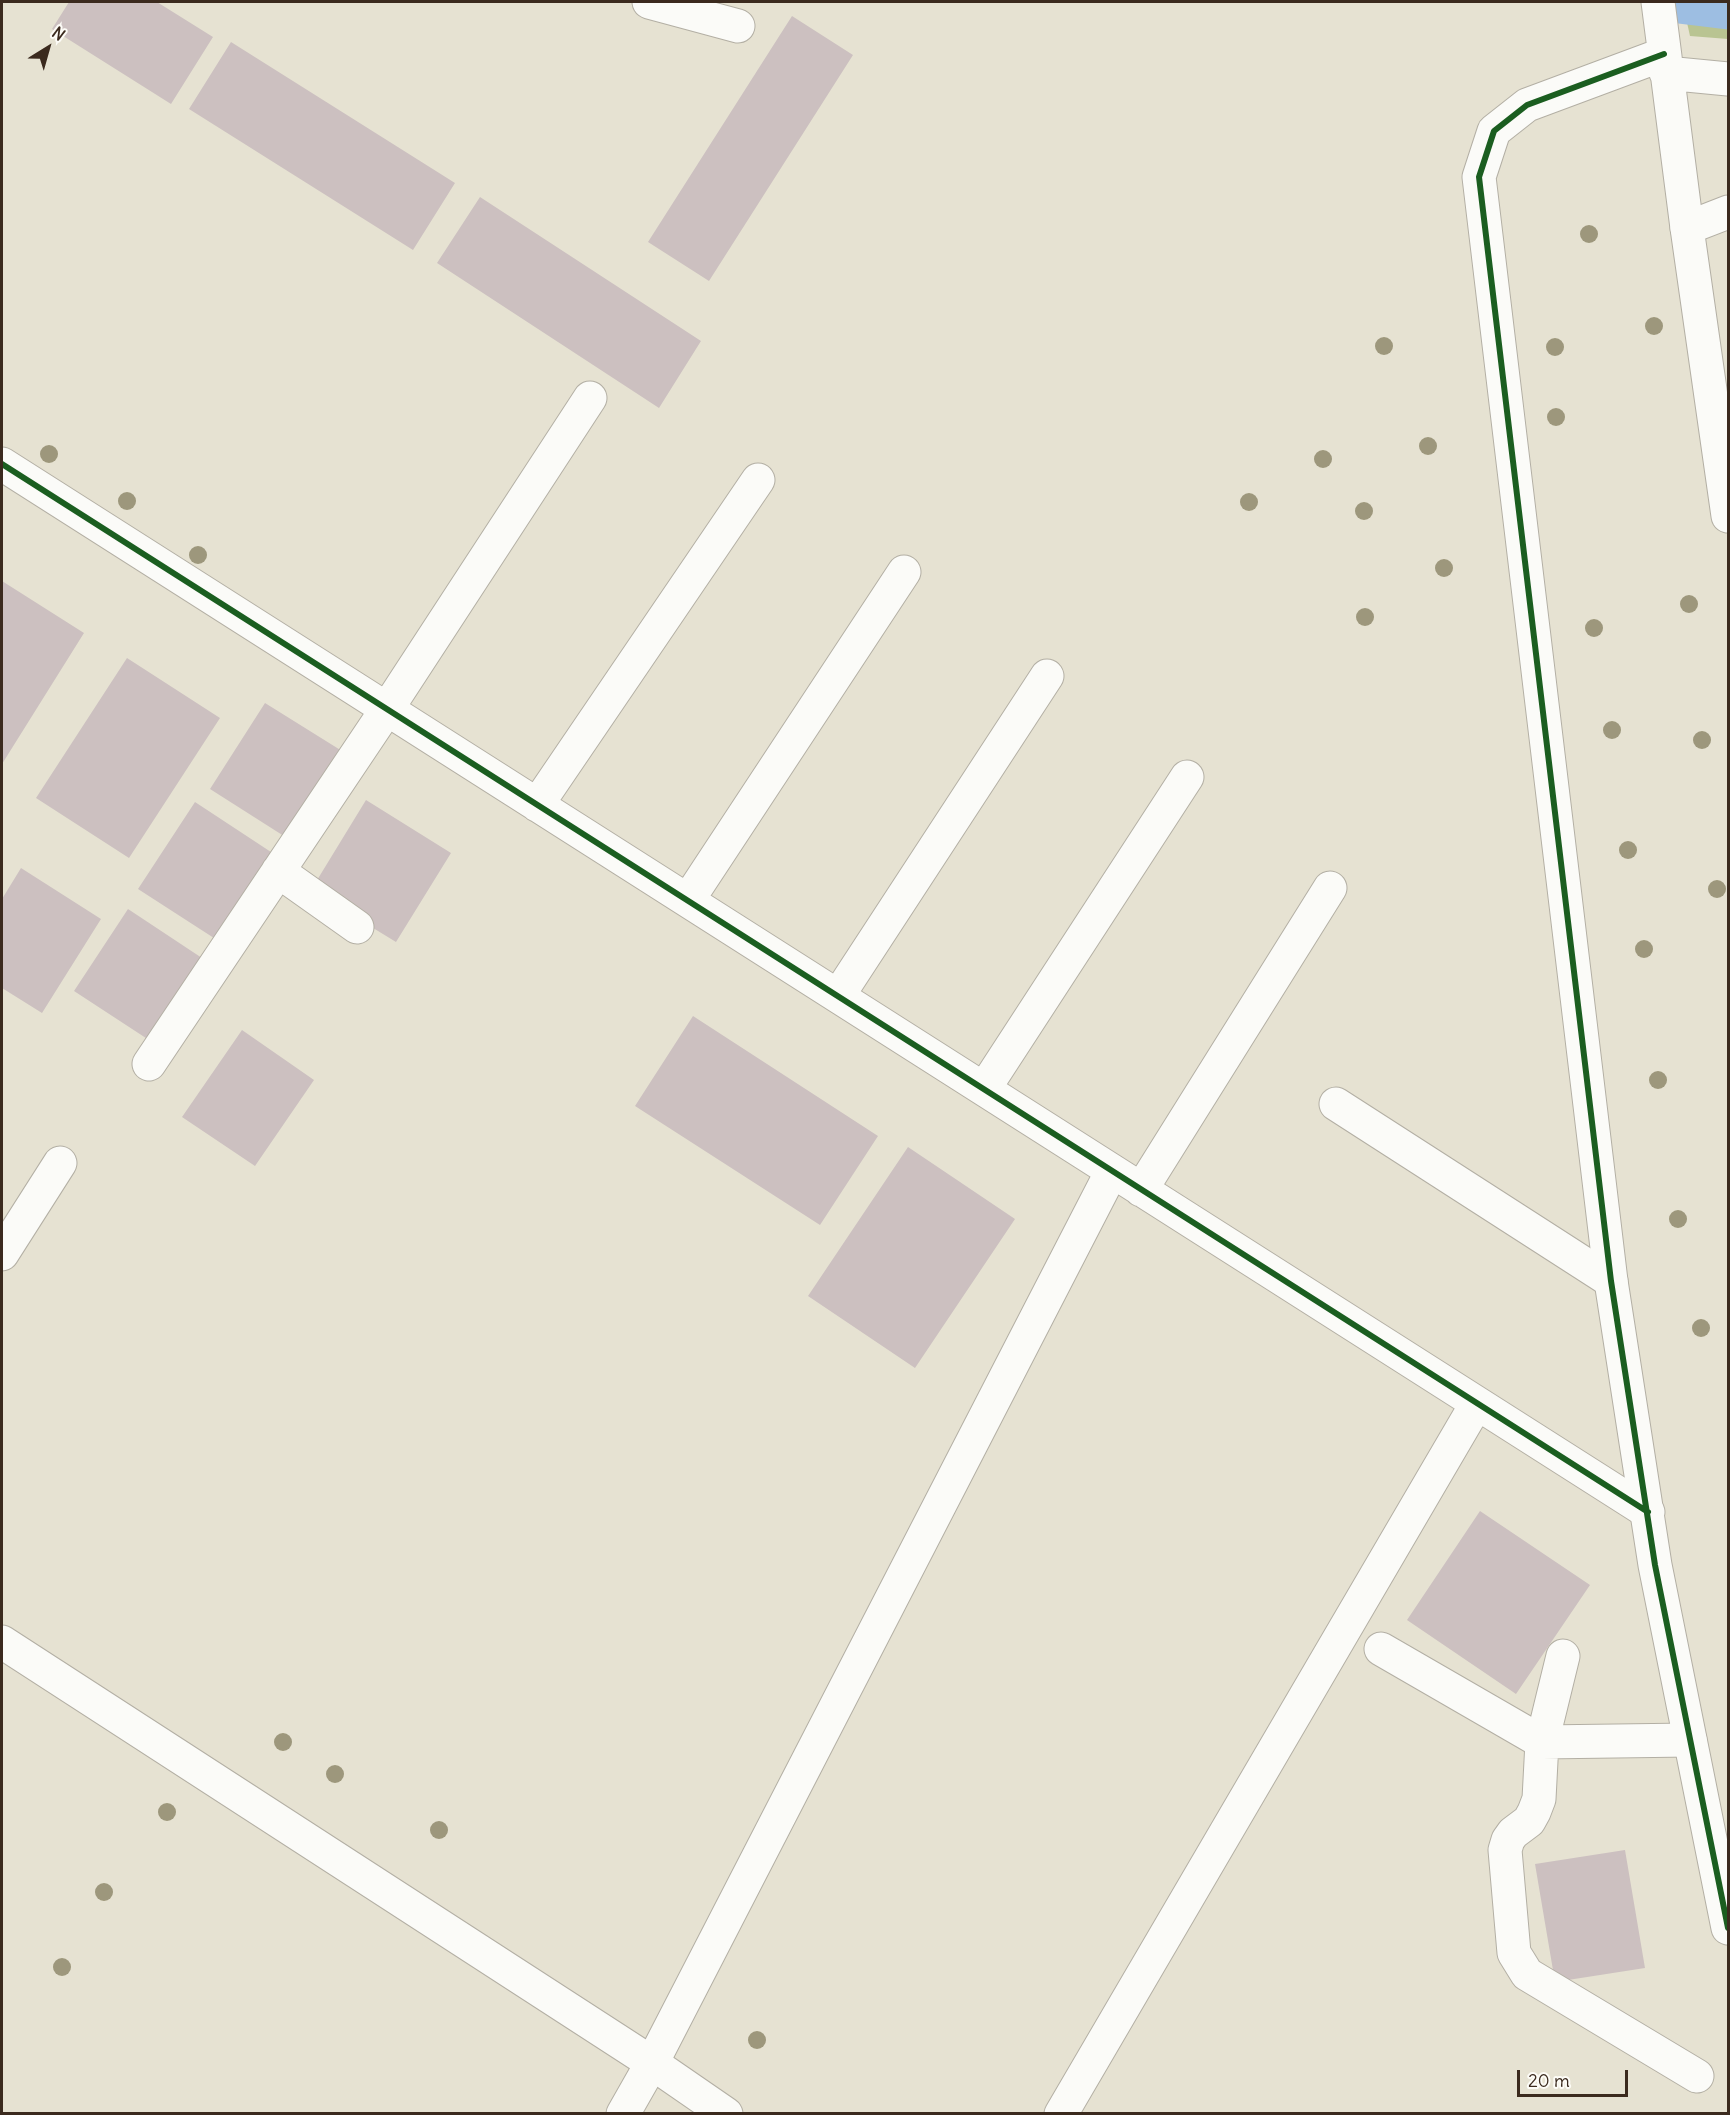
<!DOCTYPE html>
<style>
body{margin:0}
#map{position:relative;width:1730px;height:2115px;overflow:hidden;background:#e6e2d2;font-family:Delius,sans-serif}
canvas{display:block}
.frame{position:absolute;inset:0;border:3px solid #3b2a1e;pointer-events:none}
.north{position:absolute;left:18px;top:18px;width:60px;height:60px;-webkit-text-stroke:4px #fdfcf7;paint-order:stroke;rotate:37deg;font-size:16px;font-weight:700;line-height:24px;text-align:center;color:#3b2a1e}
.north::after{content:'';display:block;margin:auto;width:21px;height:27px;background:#3b2a1e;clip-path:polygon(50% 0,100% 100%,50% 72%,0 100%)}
.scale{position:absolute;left:1517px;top:2070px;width:111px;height:27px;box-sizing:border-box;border:3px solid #3b2a1e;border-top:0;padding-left:8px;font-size:18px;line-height:21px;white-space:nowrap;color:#3b2a1e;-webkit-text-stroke:4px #fdfcf7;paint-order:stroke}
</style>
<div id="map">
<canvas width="1730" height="2115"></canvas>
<div class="frame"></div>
<div class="north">N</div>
<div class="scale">20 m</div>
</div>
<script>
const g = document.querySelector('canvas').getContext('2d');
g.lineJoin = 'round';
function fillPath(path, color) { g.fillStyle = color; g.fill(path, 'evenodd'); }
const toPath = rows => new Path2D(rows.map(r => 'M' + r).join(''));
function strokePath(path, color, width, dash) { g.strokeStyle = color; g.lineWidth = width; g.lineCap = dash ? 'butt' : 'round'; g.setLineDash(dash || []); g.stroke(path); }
fillPath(toPath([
 [1686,18,1728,22,1728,39,1690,36]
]), '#b9c492');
strokePath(toPath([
 [1662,2,1728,10]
]), '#9dbee2', 39);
fillPath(toPath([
 [69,2,157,2,213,37,171,104,52,29],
 [792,16,853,55,709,281,648,242],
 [231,42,455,183,413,250,189,109],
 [480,197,701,341,659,408,437,263],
 [2,581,84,633,2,764],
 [127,658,220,718,129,858,36,798],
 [265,703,342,751,287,838,210,789],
 [366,800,451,853,396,942,311,890],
 [195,802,274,854,217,940,138,889],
 [21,868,101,919,42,1013,2,988,2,899],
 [128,909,205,960,152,1042,74,991],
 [693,1016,878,1136,820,1225,635,1106],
 [242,1030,314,1080,255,1166,182,1117],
 [908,1147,1015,1219,915,1368,808,1296],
 [1480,1511,1590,1585,1516,1694,1407,1620],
 [1625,1850,1645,1968,1555,1982,1535,1864]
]), '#ccc0c0');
const street = toPath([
 [649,2,738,26],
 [1687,228,1728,212],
 [2,464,1648,1512],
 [537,805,758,480],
 [278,871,357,927],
 [688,900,904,572],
 [838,996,1047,676],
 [149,1064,387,709,590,398],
 [984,1089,1187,777],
 [1336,1104,1611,1281],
 [1141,1190,1330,888],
 [2,1254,60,1163],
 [1381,1649,1542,1742,1690,1740],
 [1563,1656,1542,1742,1539,1799,1534,1812,1529,1821,1513,1833,1508,1840,1505,1850,1514,1953,1527,1974,1697,2076],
 [623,2114,652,2063,1112,1171],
 [1061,2114,1477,1403]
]);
const secondary = toPath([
 [1658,2,1687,228,1728,516],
 [1664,54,1527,105,1494,131,1479,177,1611,1281,1655,1565,1728,1928],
 [1666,73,1728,79],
 [2,1642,652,2063,726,2114]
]);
strokePath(street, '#b3afa4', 35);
strokePath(secondary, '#b3afa4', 35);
strokePath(street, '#fbfbf8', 33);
strokePath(secondary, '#fbfbf8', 33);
strokePath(toPath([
 [1664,54,1527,105,1494,131,1479,177,1611,1281,1655,1565,1728,1928],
 [2,464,1648,1512]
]), '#1b5e20', 6);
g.fillStyle = '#9d977c';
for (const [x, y] of [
 [1589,234],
 [1654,326],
 [1384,346],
 [1555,347],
 [1556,417],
 [1428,446],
 [49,454],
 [1323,459],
 [127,501],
 [1249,502],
 [1364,511],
 [198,555],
 [1444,568],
 [1689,604],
 [1365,617],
 [1594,628],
 [1612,730],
 [1702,740],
 [1628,850],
 [1717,889],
 [1644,949],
 [1658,1080],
 [1678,1219],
 [1701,1328],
 [283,1742],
 [335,1774],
 [167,1812],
 [439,1830],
 [104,1892],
 [62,1967],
 [757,2040]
]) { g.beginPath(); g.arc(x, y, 9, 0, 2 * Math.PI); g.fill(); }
</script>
